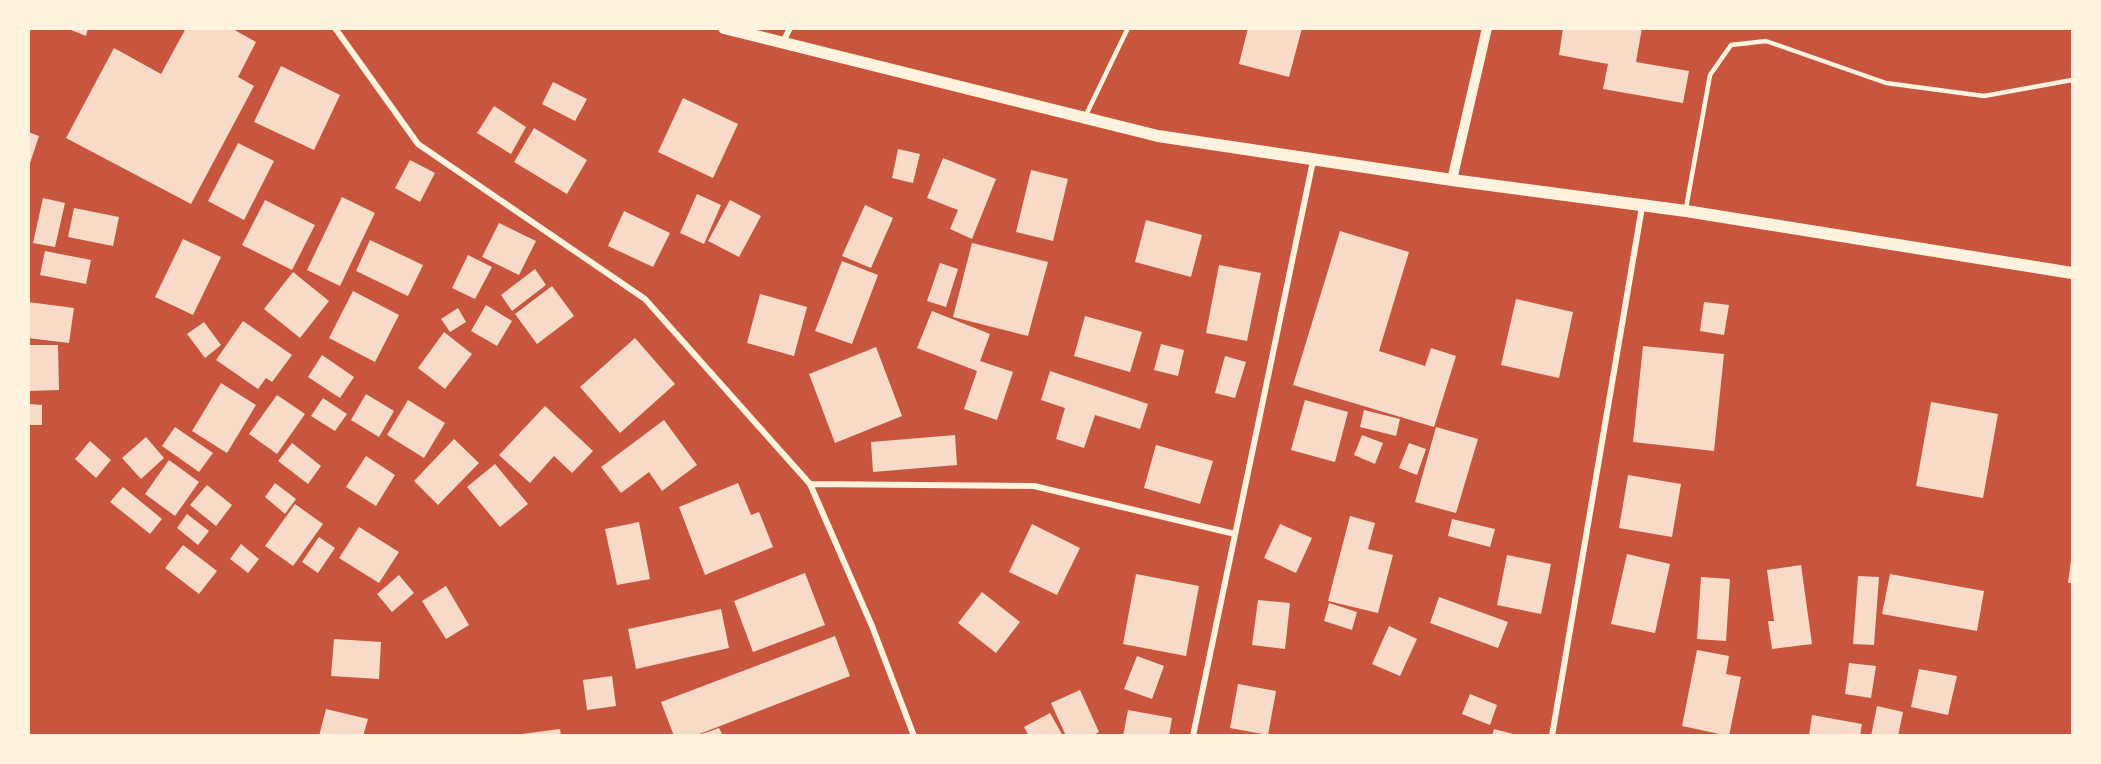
<!DOCTYPE html>
<style>
body{margin:0}
#map{position:relative;width:2101px;height:764px;overflow:hidden;background:#c8553d;font-family:"Roboto Condensed",sans-serif}
canvas{display:block}
.frame{position:absolute;inset:0;border:30px solid #fff3e0;pointer-events:none}
</style>
<div id="map">
<canvas width="2101" height="764"></canvas>
<div class="frame"></div>
</div>
<script>
const g = document.querySelector('canvas').getContext('2d');
g.lineJoin = 'round';
function fillPath(path, color) { g.fillStyle = color; g.fill(path, 'evenodd'); }
const toPath = rows => new Path2D(rows.map(r => 'M' + r).join(''));
function strokePath(path, color, width, dash) { g.strokeStyle = color; g.lineWidth = width; g.lineCap = dash ? 'butt' : 'round'; g.setLineDash(dash || []); g.stroke(path); }
fillPath(toPath([
 [66,28,88,28,86,36],
 [186,28,231,28,256,42,238,77,254,86,191,204,66,138,114,48,161,74],
 [1248,28,1302,28,1289,77,1239,64],
 [1563,28,1642,28,1636,62,1689,71,1683,103,1603,89,1608,64,1559,55],
 [281,66,340,95,314,150,254,122],
 [553,82,587,99,575,121,542,104],
 [683,98,738,124,713,178,658,152],
 [494,106,526,127,511,154,477,133],
 [534,128,587,160,567,194,514,162],
 [28,132,39,136,29,166,28,166],
 [238,143,274,161,244,220,208,201],
 [898,149,920,154,913,183,892,178],
 [943,158,996,179,972,239,950,229,958,210,927,198],
 [410,160,435,173,420,202,395,188],
 [1031,170,1068,179,1053,241,1016,232],
 [697,194,721,205,704,244,680,233],
 [342,197,375,213,340,286,307,270],
 [43,198,65,203,55,247,33,243],
 [265,200,315,225,292,270,242,245],
 [730,200,761,216,739,257,708,241],
 [865,205,893,218,871,268,842,256],
 [74,208,119,217,113,246,68,237],
 [624,211,670,233,653,267,608,246],
 [1146,220,1202,235,1191,277,1135,262],
 [499,223,536,241,519,275,482,257],
 [1340,231,1409,252,1379,351,1425,366,1431,348,1456,356,1434,427,1293,385],
 [183,239,221,257,193,315,155,297],
 [370,240,423,265,408,296,356,271],
 [972,243,1048,262,1028,336,953,317],
 [45,251,91,260,86,284,40,275],
 [468,255,492,267,475,299,452,288],
 [842,261,878,275,852,344,815,331],
 [940,263,958,269,946,307,927,301],
 [1219,265,1261,273,1247,341,1206,333],
 [535,269,546,285,512,311,501,295],
 [293,272,329,301,300,338,264,309],
 [552,286,574,316,537,344,515,314],
 [353,291,399,315,375,362,329,338],
 [760,294,807,307,794,356,747,343],
 [1516,299,1573,312,1559,378,1501,365],
 [28,302,74,308,69,343,28,338],
 [1704,302,1729,305,1724,335,1700,331],
 [486,305,512,321,497,346,471,331],
 [458,308,466,322,450,332,441,319],
 [932,311,990,334,980,361,1013,372,997,420,964,409,977,371,917,348],
 [1085,316,1142,332,1130,372,1074,356],
 [243,321,292,355,272,382,266,378,258,389,216,360],
 [204,322,221,345,205,358,187,334],
 [444,332,472,354,445,389,418,368],
 [635,338,675,384,620,433,580,387],
 [1161,344,1184,350,1178,376,1154,370],
 [28,345,58,345,59,390,28,391],
 [1643,346,1724,354,1714,451,1633,442],
 [876,347,902,416,835,443,809,374],
 [322,355,354,377,340,398,308,377],
 [1225,356,1246,362,1235,398,1215,393],
 [1050,371,1148,404,1140,429,1095,415,1084,448,1056,439,1065,408,1041,400],
 [221,383,256,405,227,453,192,431],
 [366,394,394,411,379,437,351,420],
 [277,395,305,414,277,454,249,434],
 [323,398,347,414,335,431,311,416],
 [408,400,445,423,424,458,387,435],
 [1305,400,1348,412,1335,462,1291,450],
 [1931,402,1998,414,1983,498,1916,486],
 [28,404,42,405,42,425,28,425],
 [545,406,593,451,572,473,554,456,530,483,499,455],
 [1364,410,1400,419,1396,436,1360,427],
 [664,420,697,465,662,491,649,472,621,493,601,467],
 [175,427,213,453,199,472,162,446],
 [1436,427,1478,439,1456,513,1415,502],
 [955,435,957,465,873,472,871,442],
 [1362,435,1383,443,1375,464,1354,455],
 [146,437,164,458,141,479,122,458],
 [454,439,479,463,438,505,414,481],
 [90,441,111,460,96,478,75,459],
 [292,443,321,466,308,484,278,461],
 [1409,443,1426,449,1417,475,1399,468],
 [1156,445,1213,461,1200,504,1144,488],
 [366,456,395,475,376,506,346,487],
 [169,460,199,482,175,516,145,494],
 [495,464,528,504,500,527,467,487],
 [1628,475,1681,484,1672,537,1619,528],
 [275,483,296,499,285,514,265,497],
 [738,483,751,515,759,512,773,547,705,575,679,507],
 [207,485,232,505,216,526,190,505],
 [123,487,162,519,150,534,110,502],
 [295,504,323,524,293,566,265,546],
 [187,514,209,531,198,545,177,528],
 [1350,516,1375,523,1368,549,1393,555,1378,613,1328,601],
 [1452,519,1495,529,1490,547,1448,536],
 [639,522,650,579,617,585,605,529],
 [1032,524,1080,548,1057,595,1009,572],
 [1280,524,1312,538,1296,573,1264,558],
 [359,527,399,552,379,583,339,558],
 [319,537,335,548,318,573,302,562],
 [241,544,259,559,248,573,230,559],
 [183,545,217,571,199,594,165,568],
 [1627,554,1670,564,1655,633,1611,624],
 [1507,555,1551,564,1541,614,1497,605],
 [2071,560,2072,560,2072,583,2068,583],
 [1801,565,1812,644,1772,649,1768,621,1774,621,1767,570],
 [805,573,825,625,753,652,734,601],
 [1136,574,1199,586,1186,656,1123,644],
 [1890,574,1984,591,1977,631,1882,614],
 [399,575,414,593,392,612,377,594],
 [1858,576,1879,577,1874,645,1853,644],
 [1701,577,1730,579,1726,641,1697,639],
 [446,586,469,625,446,639,422,601],
 [982,592,1020,622,996,653,958,623],
 [1439,597,1508,622,1498,648,1430,623],
 [1258,600,1290,603,1285,649,1252,645],
 [1329,603,1357,612,1352,630,1324,621],
 [721,609,729,648,636,669,628,629],
 [1389,626,1417,639,1400,676,1372,664],
 [835,636,850,676,694,736,674,736,661,702],
 [334,639,381,642,379,679,331,676],
 [1697,650,1729,656,1726,674,1741,677,1729,736,1682,726],
 [1137,656,1164,666,1152,699,1124,689],
 [1849,663,1876,666,1871,698,1845,694],
 [1919,669,1957,676,1948,715,1911,707],
 [612,676,616,706,587,710,583,680],
 [1238,684,1276,691,1268,735,1230,728],
 [1080,690,1099,732,1091,736,1066,736,1051,703],
 [1470,694,1497,705,1490,725,1462,714],
 [1877,706,1903,712,1898,736,1871,736],
 [326,709,368,719,363,736,319,736],
 [1128,710,1172,718,1169,736,1123,736],
 [1050,713,1063,736,1029,736,1024,727],
 [1812,715,1862,724,1860,736,1809,736],
 [719,728,723,736,699,736,699,735],
 [560,729,561,736,522,736,522,734],
 [1494,729,1517,735,1517,736,1492,736]
]), '#f7dbc8');
strokePath(toPath([
 [1085,117,1128,28],
 [1686,208,1710,75,1731,45,1766,41,1886,83,1984,96,2072,80]
]), '#fff3e0', 4.5);
strokePath(toPath([
 [335,28,418,144,645,299,810,484,872,626,914,736],
 [782,44,790,28],
 [810,484,1034,486,1235,534],
 [1193,736,1313,161],
 [1552,736,1642,207]
]), '#fff3e0', 6);
strokePath(toPath([
 [1452,180,1487,28]
]), '#fff3e0', 10);
strokePath(toPath([
 [724,28,1158,136,1452,180,1686,211,2072,273]
]), '#fff3e0', 12);
</script>
